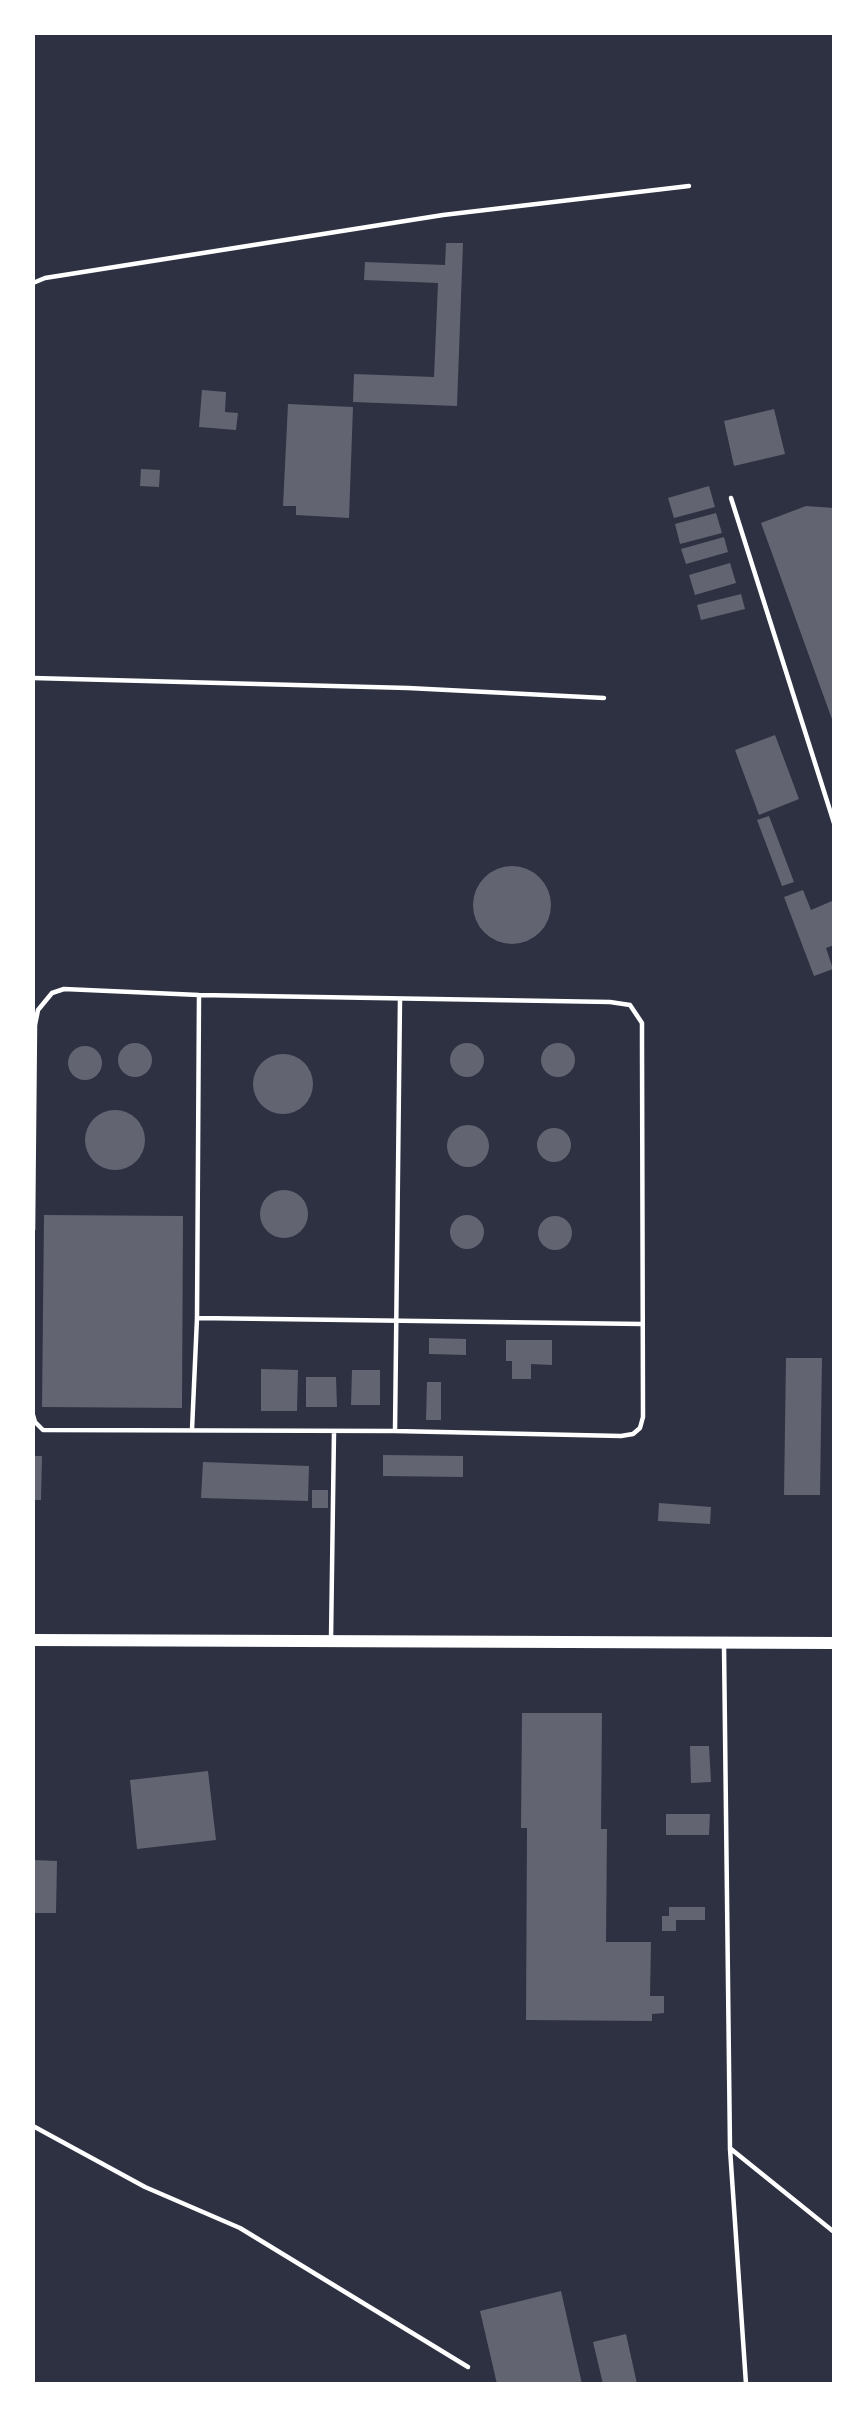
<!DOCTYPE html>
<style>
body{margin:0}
#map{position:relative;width:867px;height:2417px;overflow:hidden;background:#2d3142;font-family:Cabin,sans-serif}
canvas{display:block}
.frame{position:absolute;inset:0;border:35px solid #fff;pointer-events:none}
</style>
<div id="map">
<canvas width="867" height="2417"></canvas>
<div class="frame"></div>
</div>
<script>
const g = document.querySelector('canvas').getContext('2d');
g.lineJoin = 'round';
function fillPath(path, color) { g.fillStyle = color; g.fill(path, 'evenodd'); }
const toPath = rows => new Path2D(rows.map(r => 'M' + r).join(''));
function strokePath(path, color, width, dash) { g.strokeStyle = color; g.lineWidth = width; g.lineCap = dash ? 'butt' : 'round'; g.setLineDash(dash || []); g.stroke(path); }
fillPath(toPath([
 [446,243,463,243,457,406,353,402,354,374,434,377,438,283,364,280,365,262,445,265],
 [202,390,226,392,225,412,238,413,236,430,199,427],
 [288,404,353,407,349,518,296,515,296,506,283,506],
 [774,409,785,454,734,466,724,421],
 [141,469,160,470,159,487,140,486],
 [709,486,715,507,674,518,668,498],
 [806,506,834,508,833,722,761,523],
 [716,513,722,533,680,544,675,524],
 [724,537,728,552,686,564,681,549],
 [730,563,736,583,695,595,689,575],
 [741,594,745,609,701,620,697,605],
 [775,735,799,799,759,815,735,750],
 [769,816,794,882,782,886,757,820],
 '473 905a39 39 0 1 1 78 0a39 39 0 1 1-78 0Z',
 [803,890,811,910,832,901,834,905,834,945,826,948,833,969,814,976,784,897],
 '118 1060a17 17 0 1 1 34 0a17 17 0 1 1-34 0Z',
 '450 1060a17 17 0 1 1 34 0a17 17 0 1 1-34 0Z',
 '541 1060a17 17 0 1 1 34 0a17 17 0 1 1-34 0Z',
 '68 1063a17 17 0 1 1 34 0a17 17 0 1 1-34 0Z',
 '253 1084a30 30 0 1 1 60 0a30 30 0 1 1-60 0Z',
 '85 1140a30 30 0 1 1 60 0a30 30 0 1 1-60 0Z',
 '447 1146a21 21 0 1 1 42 0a21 21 0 1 1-42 0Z',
 '537 1145a17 17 0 1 1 34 0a17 17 0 1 1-34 0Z',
 '260 1214a24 24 0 1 1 48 0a24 24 0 1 1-48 0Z',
 '450 1232a17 17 0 1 1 34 0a17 17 0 1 1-34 0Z',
 [44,1215,183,1216,182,1408,42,1407],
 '538 1233a17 17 0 1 1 34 0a17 17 0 1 1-34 0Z',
 [429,1338,466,1339,466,1355,429,1354],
 [506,1340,552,1340,552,1365,531,1364,531,1379,512,1379,512,1361,506,1361],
 [786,1358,822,1358,820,1495,784,1495],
 [261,1369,298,1370,297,1411,261,1411],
 [352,1370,380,1370,380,1405,351,1405],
 [306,1377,336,1377,337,1407,306,1407],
 [427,1382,441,1382,441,1420,426,1420],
 [383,1455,463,1456,463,1477,383,1476],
 [33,1456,42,1456,41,1500,33,1500],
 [203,1462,309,1466,308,1501,201,1498],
 [312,1490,328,1490,328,1508,312,1508],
 [659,1503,711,1507,710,1524,658,1521],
 [522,1713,602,1713,601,1829,607,1829,606,1942,651,1942,650,1996,664,1996,664,2013,652,2014,652,2021,526,2020,527,1828,521,1828],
 [690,1746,709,1746,711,1782,691,1783],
 [208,1771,216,1840,137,1849,130,1780],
 [666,1814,710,1814,709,1835,666,1835],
 [33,1860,57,1861,56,1913,33,1913],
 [669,1907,705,1907,705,1920,676,1920,676,1931,662,1931,662,1916,669,1916],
 [561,2291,582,2384,497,2384,480,2311],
 [626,2334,637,2384,603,2384,593,2342]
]), '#626471');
strokePath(toPath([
 [33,283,45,278,443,215,689,186],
 [731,498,834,823],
 [33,678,408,688,604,698],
 [33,1230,35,1025,38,1010,52,993,64,989,199,995,610,1002,630,1005,642,1023,642,1044,643,1417,640,1428,633,1434,621,1436,395,1431],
 [197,1318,642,1324],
 [33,1415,35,1422,43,1430,395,1431,400,999],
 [192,1430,197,1318,199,995],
 [331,1639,334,1432],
 [724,1646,730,2149,746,2384],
 [33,2126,145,2187,240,2228,468,2367],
 [731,2149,834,2232]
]), '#fff', 4.5);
strokePath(toPath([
 [33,1640,834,1643]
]), '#fff', 12);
</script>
